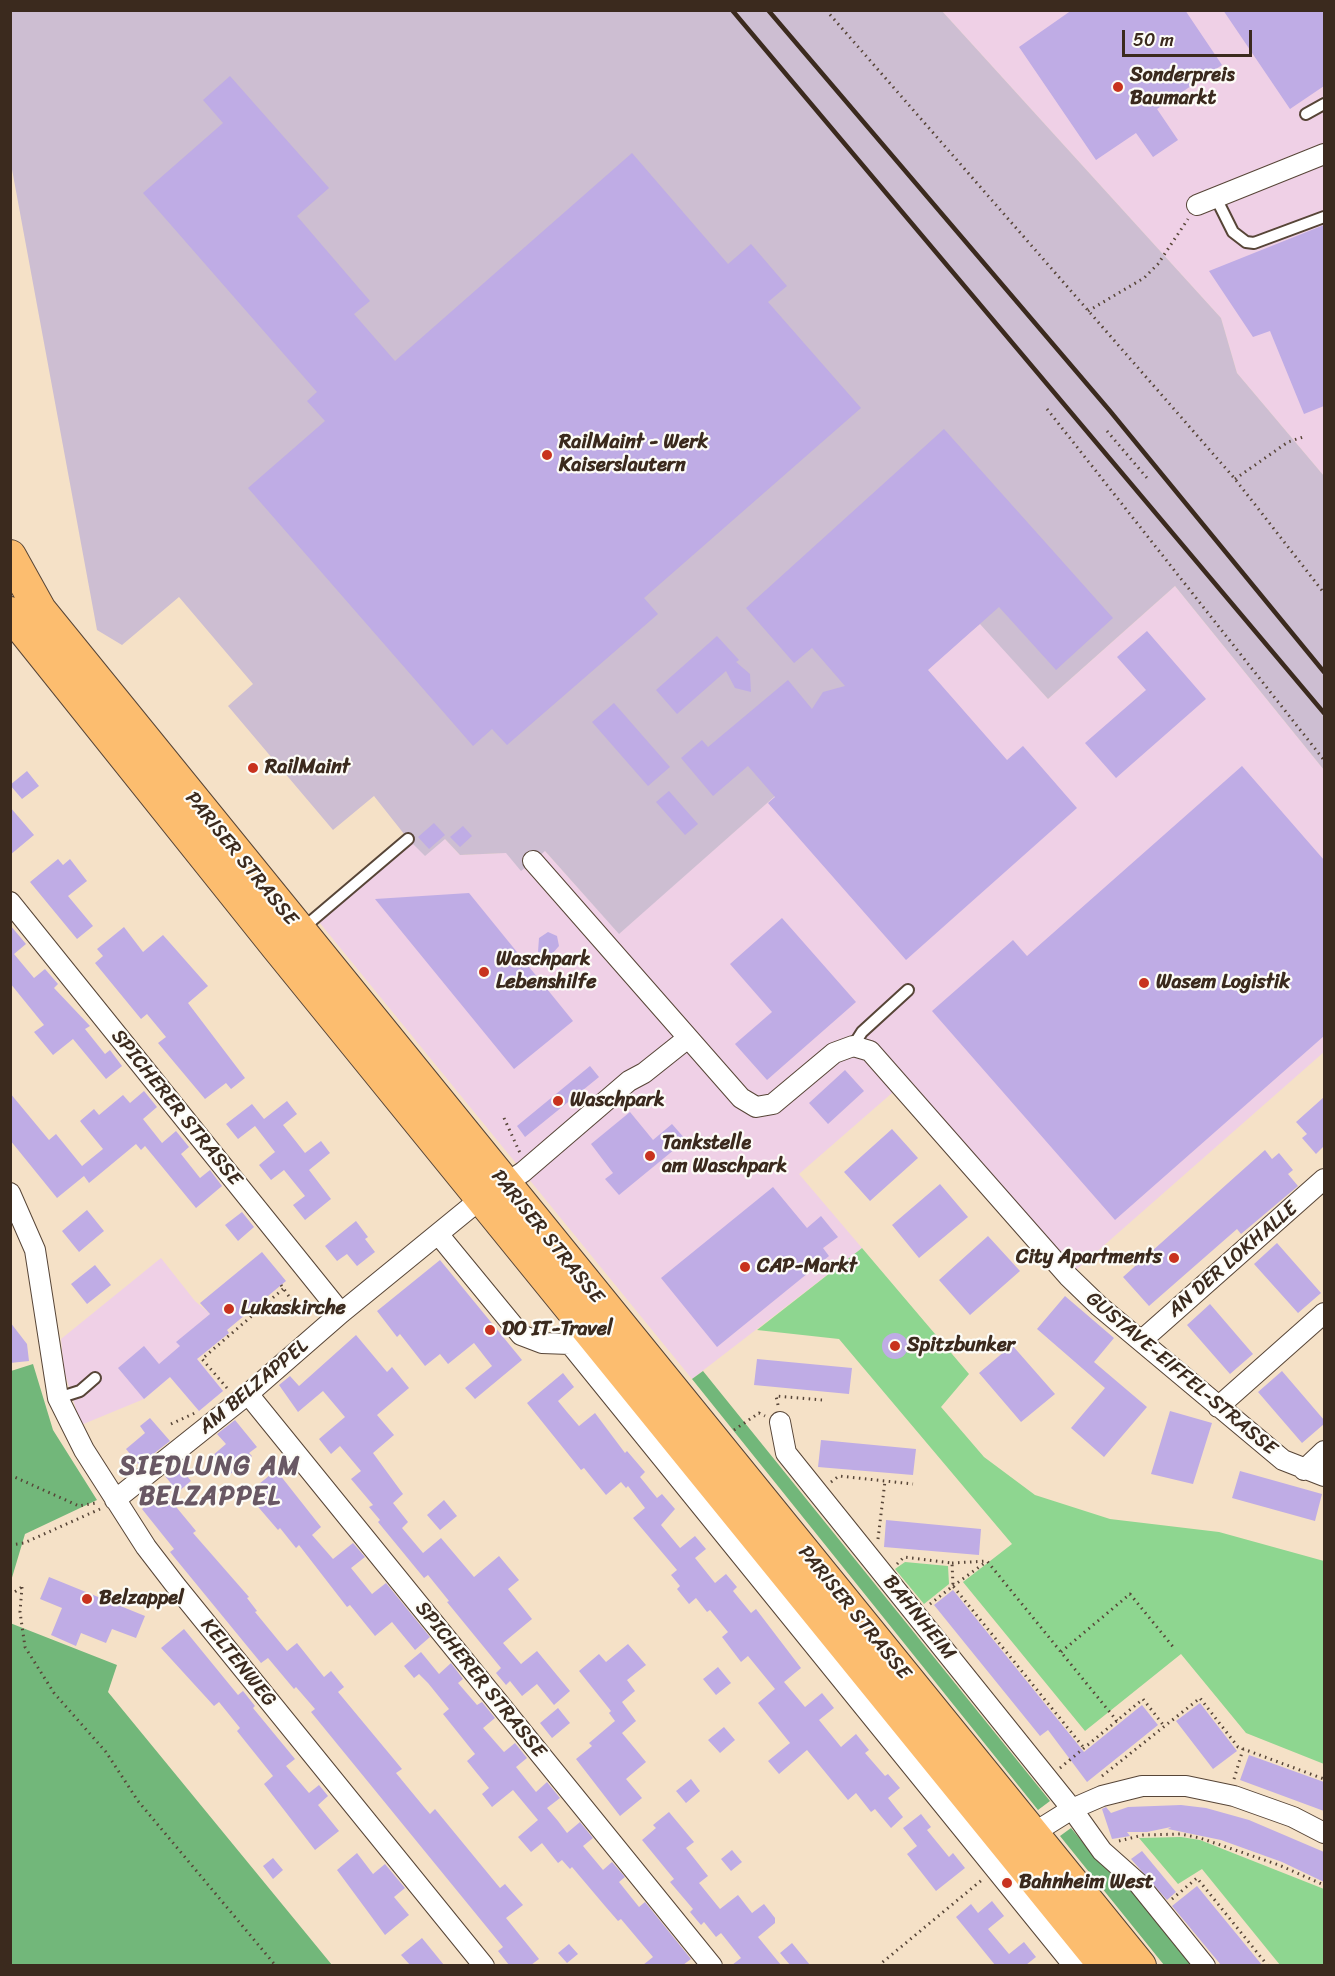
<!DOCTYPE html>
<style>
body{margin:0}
#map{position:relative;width:1335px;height:1976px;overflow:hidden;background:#f5e1c7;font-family:Sriracha,sans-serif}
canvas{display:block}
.frame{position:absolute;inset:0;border:12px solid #3b2a1e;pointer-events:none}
.scale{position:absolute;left:1122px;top:30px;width:130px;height:27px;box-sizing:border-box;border:3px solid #3b2a1e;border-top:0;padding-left:8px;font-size:18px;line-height:21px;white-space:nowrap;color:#3b2a1e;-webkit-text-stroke:4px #fdfcf7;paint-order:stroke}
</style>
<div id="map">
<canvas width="1335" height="1976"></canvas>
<div class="frame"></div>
<div class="scale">50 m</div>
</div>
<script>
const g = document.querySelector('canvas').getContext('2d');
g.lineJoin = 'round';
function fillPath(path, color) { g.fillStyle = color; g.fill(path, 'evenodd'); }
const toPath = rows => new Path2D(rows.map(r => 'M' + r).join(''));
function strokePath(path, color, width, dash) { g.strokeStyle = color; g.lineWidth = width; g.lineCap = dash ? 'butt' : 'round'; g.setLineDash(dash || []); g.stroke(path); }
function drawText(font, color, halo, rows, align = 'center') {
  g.font = font + ' Sriracha,sans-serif'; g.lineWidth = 4.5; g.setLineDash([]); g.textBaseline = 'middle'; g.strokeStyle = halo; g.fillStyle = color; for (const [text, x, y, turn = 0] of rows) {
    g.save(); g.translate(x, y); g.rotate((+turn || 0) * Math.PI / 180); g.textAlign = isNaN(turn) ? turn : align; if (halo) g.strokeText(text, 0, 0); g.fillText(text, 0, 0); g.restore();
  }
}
fillPath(toPath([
 [942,11,1324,11,1324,476,1237,373,1221,318],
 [1175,586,1324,770,1324,1052,1076,1270,907,1080,799,1174,862,1248,692,1379,315,917,408,839,445,839,460,855,545,851,619,933,869,713,981,623,1048,699],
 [161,1258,195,1301,210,1314,177,1342,197,1359,223,1391,199,1411,170,1377,144,1399,81,1425,64,1371,61,1339]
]), '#efd0e6');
fillPath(toPath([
 [10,11,942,11,1221,318,1237,373,1324,476,1324,770,1175,586,1048,699,980,624,869,713,619,934,545,851,521,871,506,853,460,855,445,839,425,856,408,839,374,796,333,830,228,706,253,684,179,597,122,645,97,630,11,164]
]), '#cdbed2');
fillPath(toPath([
 [862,1248,969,1374,941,1407,984,1457,1035,1495,1110,1519,1219,1532,1324,1561,1324,1764,1246,1733,1181,1654,1085,1731,963,1582,1012,1544,839,1339,757,1330],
 [905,1562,948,1566,949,1584,924,1604,895,1569],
 [1181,1837,1200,1840,1324,1889,1324,1965,1280,1965,1202,1869,1178,1884,1139,1838]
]), '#8ed690');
fillPath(toPath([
 [33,1364,53,1430,97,1500,25,1534,11,1581,11,1371],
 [703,1371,1050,1801,1038,1810,692,1379],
 [10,1623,117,1665,108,1692,332,1965,11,1965],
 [1071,1828,1099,1862,1132,1889,1195,1965,1164,1965,1060,1836]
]), '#72b77a');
fillPath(toPath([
 [1072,10,1185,10,1222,65,1157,109,1178,140,1153,157,1136,133,1096,160,1019,47],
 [1223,10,1324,10,1324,86,1290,109],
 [230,76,329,188,297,216,370,301,354,314,395,361,632,153,728,264,751,244,787,286,768,302,861,408,644,598,658,614,507,745,492,729,473,746,248,488,325,421,307,401,317,392,143,193,223,123,203,100],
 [1324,225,1324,406,1304,414,1270,331,1253,337,1209,271],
 [944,429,1113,618,1056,670,999,607,928,670,1007,760,1023,746,1077,808,906,960,768,803,775,797,748,766,713,796,681,758,702,740,708,747,788,680,812,709,823,692,845,686,812,648,794,663,746,608],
 [1147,631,1206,699,1116,778,1085,743,1146,690,1117,657],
 [717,636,739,660,736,662,750,674,751,692,735,688,726,671,677,714,656,690],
 [614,703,670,767,648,786,592,722],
 [1242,766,1324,860,1324,1036,1115,1220,932,1011,1013,940,1027,956],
 [27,771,39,786,22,799,10,785],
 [669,791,698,824,685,835,656,802],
 [10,807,34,835,10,855],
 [434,823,445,835,429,849,418,837],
 [463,826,472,836,460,847,450,837],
 [58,859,63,865,70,859,87,881,68,896,93,926,77,939,30,882],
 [469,893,573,1021,514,1069,375,899],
 [782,918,856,1002,767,1080,735,1044,772,1012,730,964],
 [10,925,26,944,14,954,34,978,45,969,58,984,54,988,90,1026,85,1029,105,1054,110,1050,122,1066,106,1079,73,1039,53,1055,34,1032,44,1025,10,983],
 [124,927,143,952,163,935,208,986,188,1003,245,1078,231,1089,226,1083,205,1099,158,1043,166,1037,147,1014,141,1019,95,963,103,956,97,949],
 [548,932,557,936,559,946,552,954,538,952,539,938],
 [590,1066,599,1077,525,1137,517,1126],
 [845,1070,864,1091,828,1124,809,1103],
 [144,1091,157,1107,143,1119,162,1143,176,1131,189,1147,181,1154,200,1178,210,1170,222,1186,196,1208,145,1146,141,1150,136,1144,89,1183,84,1176,57,1198,10,1140,10,1093,49,1140,56,1134,82,1166,103,1149,80,1121,94,1109,99,1115,123,1095,130,1103],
 [1324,1097,1324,1146,1316,1154,1302,1138,1307,1134,1296,1122],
 [287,1101,297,1114,283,1125,305,1153,321,1141,330,1153,309,1170,331,1199,305,1220,293,1205,305,1196,284,1170,271,1180,259,1165,275,1152,255,1126,238,1139,226,1124,252,1104,264,1119],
 [630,1112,653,1140,672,1124,686,1140,619,1195,605,1179,613,1173,591,1144],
 [892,1129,918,1158,870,1201,844,1172],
 [1265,1150,1272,1159,1279,1153,1293,1170,1288,1174,1298,1186,1241,1234,1237,1229,1149,1306,1123,1277],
 [940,1184,968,1217,919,1258,892,1225],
 [773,1187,807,1228,821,1216,838,1237,823,1248,829,1256,717,1347,661,1278],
 [87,1210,104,1231,79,1252,62,1231],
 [242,1212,254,1227,238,1241,225,1225],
 [356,1221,368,1237,365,1239,375,1252,357,1266,347,1254,337,1261,325,1246],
 [988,1236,1020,1271,970,1315,939,1280],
 [1277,1243,1321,1293,1298,1313,1254,1264],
 [262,1252,286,1281,227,1330,229,1333,197,1359,223,1391,199,1411,170,1377,144,1399,118,1368,144,1346,159,1364,180,1346,176,1342,210,1314,200,1303],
 [440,1260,522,1360,475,1399,465,1388,492,1366,474,1343,448,1364,440,1354,425,1366,400,1334,397,1337,377,1311],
 [95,1265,111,1285,87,1304,71,1284],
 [1065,1296,1114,1338,1094,1362,1147,1407,1104,1457,1071,1428,1105,1388,1037,1329],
 [1210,1304,1253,1354,1230,1374,1187,1325],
 [10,1322,27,1344,29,1361,10,1363],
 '882 1346a13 13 0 1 1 26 0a13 13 0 1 1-26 0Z',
 [356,1335,387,1372,392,1367,409,1388,377,1415,394,1435,373,1453,403,1494,393,1503,408,1522,402,1528,423,1553,441,1538,474,1577,499,1556,519,1580,508,1589,532,1619,503,1643,521,1664,537,1651,570,1691,554,1705,537,1684,522,1696,510,1681,506,1685,496,1673,501,1668,447,1602,449,1601,428,1575,424,1578,378,1522,380,1520,369,1507,373,1505,351,1479,361,1471,340,1446,331,1454,319,1439,345,1417,323,1391,298,1412,279,1385,290,1376,299,1386],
 [1012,1345,1055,1394,1021,1422,979,1373],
 [757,1359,852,1368,849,1394,754,1385],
 [1282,1371,1324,1420,1324,1424,1302,1443,1258,1392],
 [563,1373,574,1387,558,1401,567,1412,579,1426,595,1413,625,1453,627,1451,645,1472,640,1477,657,1498,662,1494,675,1509,661,1525,680,1548,695,1536,706,1549,695,1558,715,1583,726,1574,737,1587,733,1591,751,1613,756,1609,801,1668,784,1682,805,1707,822,1693,834,1708,819,1720,841,1747,856,1734,869,1750,865,1753,885,1776,888,1774,900,1788,888,1798,903,1817,891,1828,875,1809,871,1812,856,1793,848,1800,807,1750,779,1774,768,1761,790,1743,758,1703,775,1689,748,1656,741,1662,722,1637,728,1632,710,1610,707,1612,696,1598,689,1604,677,1589,680,1586,671,1575,677,1570,633,1518,645,1508,628,1486,626,1488,621,1482,606,1495,584,1468,581,1470,527,1403],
 [1170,1411,1212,1423,1193,1484,1151,1474],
 [150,1418,170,1441,139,1465,126,1449,145,1433,140,1426],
 [235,1420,257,1447,249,1453,252,1456,228,1476,212,1456,226,1444,217,1434],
 [821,1440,916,1449,913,1475,818,1467],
 [178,1465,191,1481,178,1492,165,1476],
 [276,1470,321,1527,312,1535,333,1559,353,1543,365,1557,351,1568,372,1594,386,1583,430,1637,415,1650,392,1622,375,1636,350,1605,347,1607,299,1545,296,1548,280,1528,278,1530,247,1494],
 [1240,1471,1322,1494,1315,1521,1232,1498],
 [163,1491,196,1531,193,1533,249,1597,247,1598,257,1611,255,1612,287,1651,297,1643,324,1677,331,1671,344,1687,338,1692,402,1769,396,1773,424,1807,430,1814,435,1809,500,1888,505,1884,523,1905,506,1918,539,1959,531,1965,509,1965,498,1951,503,1947,311,1712,315,1709,296,1687,294,1689,268,1658,261,1663,170,1552,174,1549,142,1509],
 [444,1500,457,1516,440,1530,427,1515],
 [886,1520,981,1529,979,1555,884,1547],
 [49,1577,145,1616,136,1638,112,1629,106,1643,81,1633,76,1646,51,1635,62,1608,40,1599],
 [953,1590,1084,1752,1142,1705,1158,1725,1087,1782,1048,1730,1040,1736,934,1605],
 [184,1629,238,1695,243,1691,255,1706,253,1708,295,1759,286,1766,309,1793,319,1785,328,1796,318,1805,339,1831,315,1850,264,1784,273,1776,237,1731,240,1728,219,1702,214,1706,161,1648],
 [628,1644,646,1665,627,1680,635,1691,622,1702,636,1721,622,1733,646,1762,626,1779,642,1798,620,1816,576,1759,592,1746,589,1743,615,1721,609,1713,611,1711,579,1671,599,1654,606,1662],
 [421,1652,439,1674,451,1663,463,1679,458,1683,477,1705,482,1702,495,1718,483,1728,504,1752,515,1743,527,1758,516,1767,536,1792,547,1782,560,1798,547,1808,558,1821,567,1833,580,1822,593,1838,583,1846,603,1870,612,1862,625,1877,619,1882,639,1907,645,1902,691,1959,683,1965,643,1965,653,1957,621,1919,618,1921,605,1906,572,1867,570,1869,562,1860,558,1863,542,1843,531,1852,518,1837,538,1820,513,1790,492,1807,482,1794,489,1788,467,1761,475,1754,443,1714,449,1709,428,1683,419,1674,414,1678,404,1666],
 [718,1667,731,1683,716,1695,703,1679],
 [1200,1703,1237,1751,1213,1769,1176,1721],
 [558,1708,570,1723,552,1738,540,1723],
 [724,1727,735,1740,720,1753,708,1740],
 [1249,1755,1324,1782,1324,1811,1240,1780],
 [691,1779,700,1791,686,1803,676,1791],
 [1181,1805,1206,1808,1249,1820,1324,1852,1324,1882,1282,1862,1221,1840,1168,1829,1171,1827,1147,1832,1127,1832,1130,1836,1112,1839,1102,1809,1106,1807,1111,1813,1128,1807],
 [669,1812,694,1842,686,1848,708,1876,699,1883,720,1909,738,1895,752,1913,764,1904,775,1918,775,1923,758,1937,781,1965,732,1965,741,1958,721,1933,716,1937,704,1922,701,1925,690,1912,693,1909,670,1882,674,1879,642,1840,656,1828,653,1825],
 [921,1814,931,1827,927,1830,949,1857,953,1853,965,1868,936,1891,907,1854,917,1846,903,1828],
 [732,1850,742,1862,731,1871,721,1859],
 [1142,1851,1176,1892,1167,1900,1131,1859],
 [357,1853,373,1874,385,1864,405,1888,394,1897,409,1915,385,1935,337,1870],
 [273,1858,283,1870,273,1879,263,1866],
 [1197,1886,1253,1954,1262,1965,1221,1965,1172,1906],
 [992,1901,1004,1916,988,1929,1009,1954,1024,1942,1036,1957,1026,1965,995,1965,956,1917,971,1904,978,1913],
 [422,1938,444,1965,410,1965,401,1955],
 [792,1943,810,1965,790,1965,780,1953],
 [569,1944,578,1954,567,1963,558,1953]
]), '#bface5');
const service = toPath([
 [1306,114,1324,104],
 [1216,198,1233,232,1246,242,1254,243,1324,217],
 [302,929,408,839],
 [853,1046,862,1032,908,990],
 [58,1398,80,1391,95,1378]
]);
const minor = toPath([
 [1197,205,1324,154],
 [533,861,741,1098,756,1107,773,1104,834,1053,853,1046,870,1051,1068,1276,1099,1306,1283,1460,1324,1476],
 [10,902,341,1313],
 [10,1193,35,1250,58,1398,84,1450,146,1547,176,1586,484,1966],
 [438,1234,521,1335,542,1343,570,1344,1074,1966],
 [1141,1341,1324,1179],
 [248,1394,712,1966],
 [1218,1407,1324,1313],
 [780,1422,786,1453,1072,1809,1102,1851,1138,1883,1205,1966],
 [1304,1470,1324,1451],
 [115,1500,248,1394,341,1313,472,1206,523,1172,629,1081,644,1073,688,1038],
 [1024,1839,1072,1809,1102,1796,1142,1786,1186,1786,1234,1796,1293,1817,1324,1833]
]);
const primary = toPath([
 [10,556,40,610,1140,1966],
 [10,613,278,948,1105,1966]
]);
strokePath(service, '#574537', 14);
strokePath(minor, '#574537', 22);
strokePath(primary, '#574537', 34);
strokePath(toPath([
 [826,10,1235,479,1324,593],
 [1088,311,1144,278,1158,264,1188,219],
 [1047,409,1324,760],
 [1107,431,1147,478],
 [1235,479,1288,442,1306,436],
 [504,1118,520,1153],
 [281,1285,293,1302],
 [227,1388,202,1359,283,1289],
 [778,1405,776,1396,822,1400],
 [171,1424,195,1413],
 [734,1430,759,1413,765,1416],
 [10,1475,79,1506,96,1503],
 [831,1482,839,1476,913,1484],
 [878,1539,885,1481],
 [10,1545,24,1543,100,1509],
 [952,1563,987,1561,1117,1721],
 [897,1564,904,1557,952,1563,953,1585],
 [953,1586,986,1562],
 [22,1587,20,1612,25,1647,54,1693,106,1752,138,1801,276,1966],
 [10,1595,22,1587],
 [930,1604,953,1586,1084,1748],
 [1061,1652,1130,1594,1174,1648],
 [1060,1768,1143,1699,1164,1726],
 [1102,1776,1200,1698,1238,1747,1324,1779],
 [1234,1779,1243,1749],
 [1119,1841,1143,1835,1181,1834,1200,1838,1279,1865,1324,1885],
 [1172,1899,1197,1878,1268,1966],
 [878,1966,983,1879]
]), '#574537', 3, [1.5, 4.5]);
strokePath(service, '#fff', 10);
strokePath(minor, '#fff', 20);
strokePath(primary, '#fcbd6f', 32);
strokePath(toPath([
 [732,10,1324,713],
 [768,10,1110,411,1324,672]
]), '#3b2a1e', 4.5);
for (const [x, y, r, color] of [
 [1118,87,6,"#c8321e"],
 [547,455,6,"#c8321e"],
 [253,768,6,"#c8321e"],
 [484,972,6,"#c8321e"],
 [1144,983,6,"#c8321e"],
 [558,1101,6,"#c8321e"],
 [650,1156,6,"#c8321e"],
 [1174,1258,6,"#c8321e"],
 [745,1267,6,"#c8321e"],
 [229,1309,6,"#c8321e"],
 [490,1330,6,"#c8321e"],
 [895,1346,6,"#c8321e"],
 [87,1599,6,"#c8321e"],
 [1007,1883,6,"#c8321e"]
]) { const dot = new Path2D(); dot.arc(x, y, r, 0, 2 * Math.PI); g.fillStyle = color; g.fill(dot); strokePath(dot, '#fdfcf7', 2); }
drawText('bold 20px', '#3b2a1e', '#fdfcf7', [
 ["Sonderpreis",1130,76],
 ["Baumarkt",1130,99],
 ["RailMaint - Werk",559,443],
 ["Kaiserslautern",559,466],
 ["RailMaint",265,768],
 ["Waschpark",496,960],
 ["Lebenshilfe",496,983],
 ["Wasem Logistik",1156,983],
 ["Waschpark",570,1101],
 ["Tankstelle",662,1144],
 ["am Waschpark",662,1167],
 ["City Apartments",1162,1258,"right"],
 ["CAP-Markt",757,1267],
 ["Lukaskirche",241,1309],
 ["DO IT-Travel",502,1330],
 ["Spitzbunker",907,1346],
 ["Belzappel",99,1599],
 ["Bahnheim West",1019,1883]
], 'left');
drawText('20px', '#3b2a1e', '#fdfcf7', [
 ["PARISER STRASSE",241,859,51],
 ["SPICHERER STRASSE",176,1108,51],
 ["PARISER STRASSE",547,1237,51],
 ["AN DER LOKHALLE",1233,1260,-41],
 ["GUSTAVE-EIFFEL-STRASSE",1181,1374,40],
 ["AM BELZAPPEL",254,1387,-40],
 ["PARISER STRASSE",854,1613,51],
 ["BAHNHEIM",919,1618,51],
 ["KELTENWEG",238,1663,51],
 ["SPICHERER STRASSE",480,1680,51]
]);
g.letterSpacing = '1.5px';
drawText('bold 26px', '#695864', '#fdfcf7', [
 ["SIEDLUNG AM",210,1467],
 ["BELZAPPEL",210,1497]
]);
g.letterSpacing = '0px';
</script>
